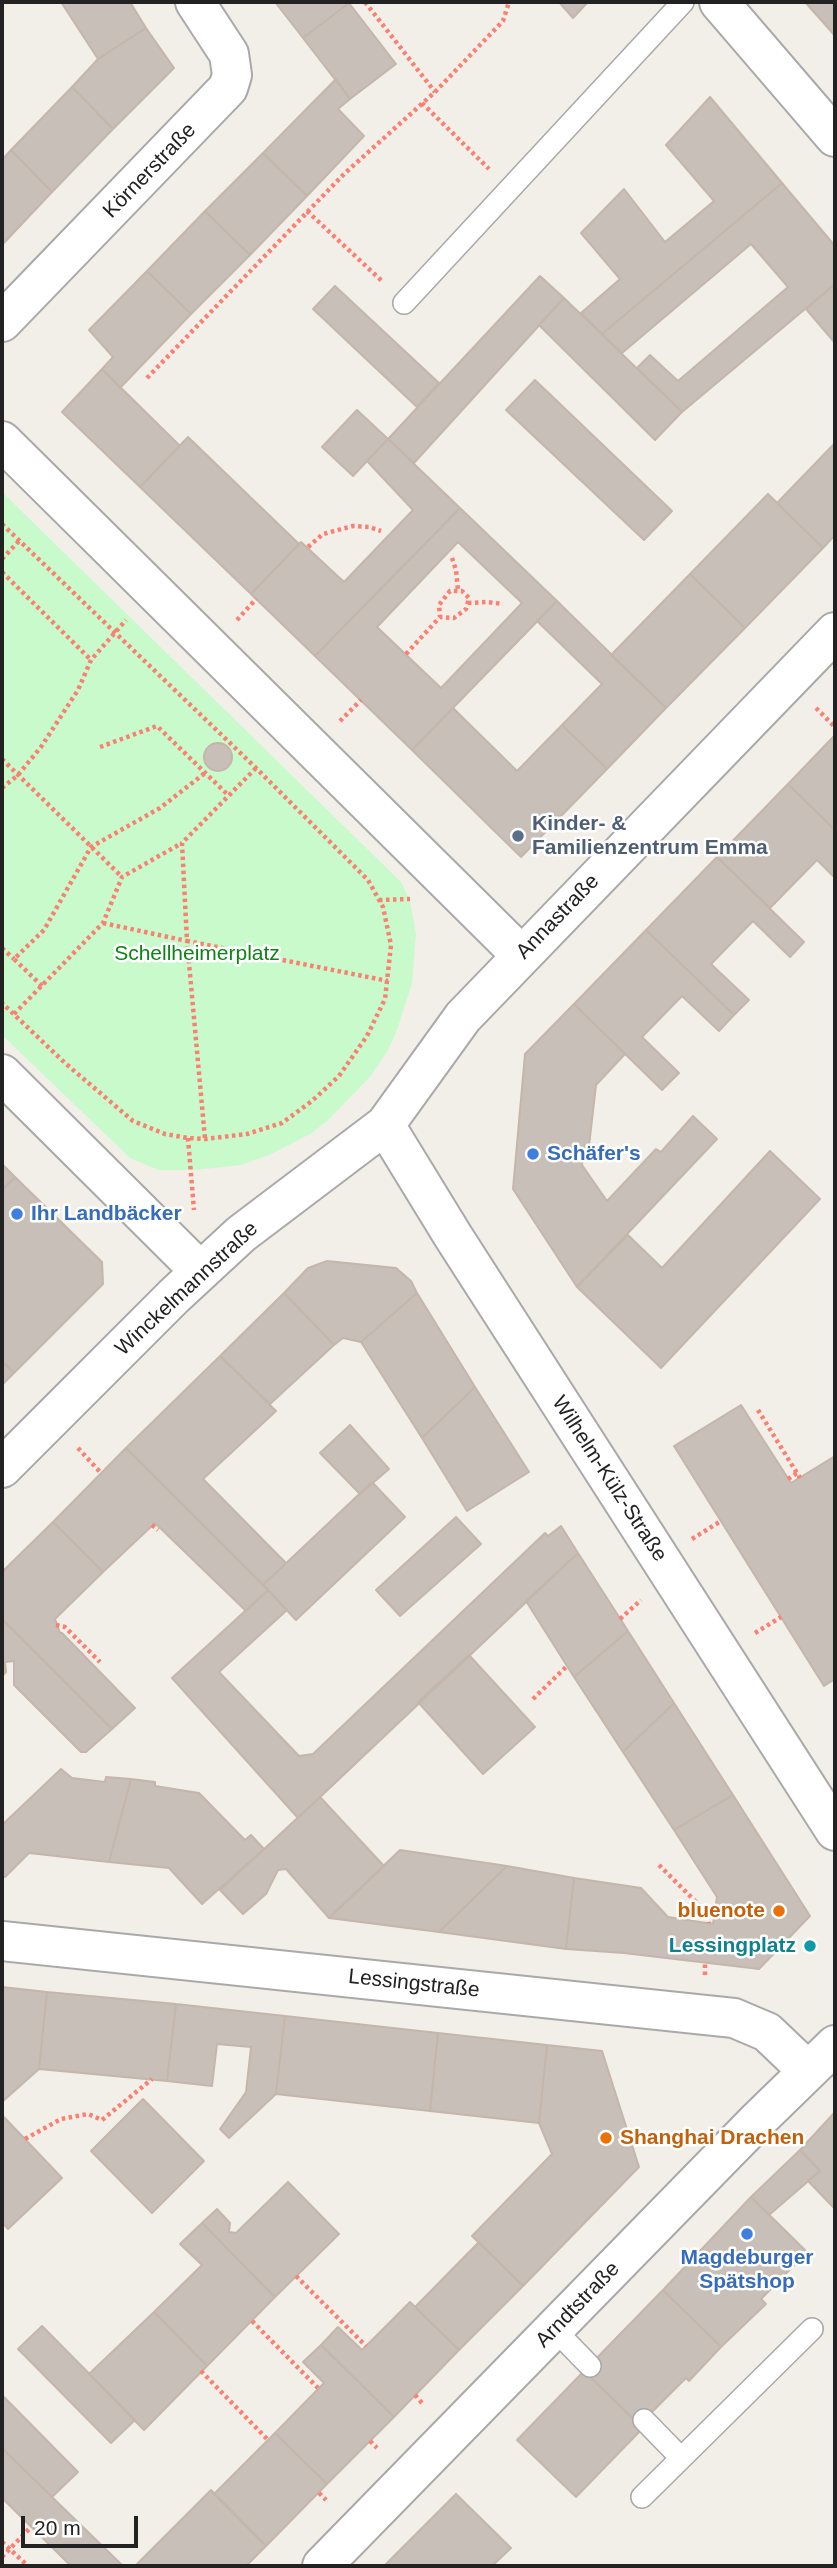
<!DOCTYPE html>
<meta charset="utf-8">
<style>
body{margin:0}
#map{position:relative;width:837px;height:2568px;overflow:hidden;background:#f2efe9;font-family:Arial,sans-serif}
canvas{display:block}
.frame{position:absolute;inset:0;border:4px solid #222;pointer-events:none}
.scale{position:absolute;left:21px;top:2516px;width:117px;height:32px;box-sizing:border-box;border:4px solid #222;border-top:0;padding-left:9px;font-size:21px;line-height:24px;white-space:nowrap;color:#222;-webkit-text-stroke:5px #fff;paint-order:stroke}
</style>
<div id="map">
<canvas width="837" height="2568"></canvas>
<div class="frame"></div>
<div class="scale">20 m</div>
</div>
<script>
const g = document.querySelector('canvas').getContext('2d');
g.lineJoin = 'round';
function fillPath(path, color) { g.fillStyle = color; g.fill(path, 'evenodd'); }
const toPath = rows => new Path2D(rows.map(r => 'M' + r).join(''));
function strokePath(path, color, width, dash) { g.strokeStyle = color; g.lineWidth = width; g.lineCap = dash ? 'butt' : 'round'; g.setLineDash(dash || []); g.stroke(path); }
function drawText(font, color, halo, rows, align = 'center') {
  g.font = font + ' Arial,sans-serif'; g.lineWidth = 5; g.setLineDash([]); g.textBaseline = 'middle'; g.strokeStyle = halo; g.fillStyle = color; for (const [text, x, y, turn = 0] of rows) {
    g.save(); g.translate(x, y); g.rotate((+turn || 0) * Math.PI / 180); g.textAlign = isNaN(turn) ? turn : align; if (halo) g.strokeText(text, 0, 0); g.fillText(text, 0, 0); g.restore();
  }
}
fillPath(toPath([
 [2,492,401,882,410,901,416,934,412,983,397,1030,387,1052,370,1077,328,1120,312,1133,269,1155,241,1165,195,1170,158,1170,130,1158,2,1035]
]), '#c8facc');
const building = toPath([
 [61,2,130,2,146,28,98,59,61,2],
 [275,2,347,2,349,3,303,38,275,2],
 [559,2,588,2,573,18,559,2],
 [805,2,835,2,835,36,829,29,805,2],
 [349,3,396,64,350,99,303,38,349,3],
 [146,28,174,68,113,129,72,87,98,59,146,28],
 [336,79,350,99,338,109,364,136,307,196,263,153,336,79],
 [72,87,113,129,52,192,11,150,72,87],
 [710,97,782,183,602,334,581,313,620,279,581,233,624,189,665,242,714,201,666,145,710,97],
 [11,150,52,192,2,245,2,160,11,150],
 [263,153,307,196,250,255,205,211,263,153],
 [782,183,835,246,835,284,682,412,637,368,650,355,678,381,788,287,751,244,622,353,602,334,782,183],
 [205,211,250,255,191,314,147,271,205,211],
 [147,271,191,314,120,388,102,369,113,357,89,330,147,271],
 [540,276,564,298,414,463,388,439,540,276],
 [835,284,835,343,806,309,835,284],
 [335,286,439,383,417,407,313,309,335,286],
 [564,298,682,412,655,440,539,325,564,298],
 [102,369,180,446,140,487,62,412,102,369],
 [535,380,672,511,644,540,506,410,535,380],
 [357,410,388,439,353,476,322,447,357,410],
 [188,437,299,544,251,594,140,487,188,437],
 [388,439,460,508,315,656,251,594,301,542,344,582,413,510,367,461,388,439],
 [835,443,835,535,823,548,777,503,835,443],
 [768,494,823,548,745,628,690,574,768,494],
 [460,508,557,601,412,750,315,656,460,508],
 [458,542,522,603,441,688,377,627,458,542],
 [690,574,745,628,666,708,611,655,690,574],
 [557,601,666,708,607,769,562,725,602,684,537,621,557,601],
 [453,708,517,771,562,725,607,769,521,857,412,750,453,708],
 [835,735,835,830,788,784,835,735],
 '204 757a14 14 0 1 1 28 0a14 14 0 1 1-28 0Z',
 [788,784,835,830,835,878,817,860,770,908,717,857,788,784],
 [717,857,804,942,790,957,753,921,711,964,749,1000,734,1015,646,930,717,857],
 [646,930,734,1015,719,1031,682,996,642,1037,679,1073,662,1090,574,1004,646,930],
 [574,1004,625,1054,596,1085,589,1146,585,1145,582,1165,607,1201,656,1149,661,1152,693,1116,717,1139,577,1287,513,1189,525,1054,574,1004],
 [770,1151,820,1199,661,1368,577,1287,628,1235,662,1268,770,1151],
 [2,1164,15,1177,2,1190,2,1164],
 [15,1177,102,1262,103,1284,14,1373,2,1361,2,1190,15,1177],
 [327,1261,396,1268,411,1281,417,1293,361,1342,343,1338,334,1345,284,1293,308,1268,327,1261],
 [284,1293,334,1345,270,1404,220,1356,284,1293],
 [417,1293,475,1387,422,1438,361,1342,417,1293],
 [220,1356,276,1411,203,1479,286,1563,263,1585,126,1448,220,1356],
 [2,1361,14,1373,2,1385,2,1361],
 [475,1387,529,1472,467,1511,422,1438,475,1387],
 [741,1405,791,1483,835,1456,835,1679,824,1686,674,1446,741,1405],
 [350,1425,389,1469,360,1494,320,1453,350,1425],
 [126,1448,268,1590,246,1611,155,1523,103,1572,53,1522,126,1448],
 [372,1482,405,1517,296,1620,263,1585,372,1482],
 [456,1517,481,1544,400,1616,376,1590,456,1517],
 [53,1522,103,1572,55,1619,60,1633,62,1633,135,1708,112,1729,2,1619,2,1572,53,1522],
 [561,1526,578,1553,298,1818,172,1678,268,1590,287,1610,219,1672,299,1756,313,1754,545,1533,548,1536,561,1526],
 [578,1553,628,1631,574,1677,526,1601,578,1553],
 [2,1619,112,1729,86,1752,81,1752,14,1685,14,1661,5,1662,6,1672,2,1676,2,1619],
 [628,1631,674,1703,623,1752,574,1677,628,1631],
 [469,1655,535,1727,483,1774,418,1702,469,1655],
 [674,1703,733,1795,674,1830,623,1752,674,1703],
 [61,1769,72,1778,105,1782,106,1777,131,1779,109,1862,29,1853,5,1877,2,1877,2,1825,61,1769],
 [131,1779,155,1782,155,1786,199,1793,245,1840,251,1835,264,1849,202,1904,169,1868,109,1862,131,1779],
 [733,1795,810,1916,759,1969,624,1953,566,1949,574,1878,641,1888,668,1917,713,1924,717,1897,674,1830,733,1795],
 [320,1797,384,1866,329,1918,286,1869,278,1870,266,1894,243,1914,220,1890,320,1797],
 [400,1850,507,1866,439,1932,329,1918,400,1850],
 [507,1866,574,1878,566,1949,439,1932,507,1866],
 [2,1987,47,1992,39,2069,2,2102,2,1987],
 [47,1992,176,2004,167,2081,39,2069,47,1992],
 [176,2004,285,2016,276,2094,229,2138,220,2129,246,2092,251,2047,217,2044,212,2086,167,2081,176,2004],
 [285,2016,438,2033,430,2111,276,2094,285,2016],
 [438,2033,547,2045,539,2123,430,2111,438,2033],
 [547,2045,602,2051,639,2167,523,2286,472,2236,552,2154,539,2123,547,2045],
 [143,2099,204,2161,152,2213,91,2151,143,2099],
 [835,2112,835,2209,808,2181,820,2171,800,2150,835,2112],
 [2,2115,62,2178,8,2229,2,2222,2,2115],
 [800,2150,820,2171,769,2215,751,2197,800,2150],
 [288,2182,339,2234,275,2297,202,2223,217,2209,230,2223,229,2232,236,2233,288,2182],
 [751,2197,807,2252,761,2299,766,2304,721,2347,663,2290,751,2197],
 [202,2223,275,2297,207,2366,154,2312,202,2265,180,2244,202,2223],
 [479,2242,523,2286,459,2350,415,2307,479,2242],
 [663,2290,721,2347,689,2381,686,2378,639,2425,584,2371,663,2290],
 [410,2302,459,2350,394,2417,321,2345,338,2327,362,2350,410,2302],
 [154,2312,207,2366,144,2430,89,2374,154,2312],
 [42,2326,135,2420,111,2443,18,2349,42,2326],
 [321,2345,394,2417,327,2484,275,2433,324,2383,303,2362,321,2345],
 [584,2371,643,2428,576,2497,517,2440,584,2371],
 [2,2395,78,2472,52,2497,2,2448,2,2395],
 [275,2433,327,2484,266,2546,214,2494,275,2433],
 [2,2448,52,2497,123,2566,71,2566,2,2498,2,2448],
 [211,2490,266,2546,246,2566,135,2566,211,2490],
 [456,2494,511,2548,492,2566,384,2566,456,2494]
]);
fillPath(building, '#c7bfb8');
strokePath(building, '#c4b6ab', 2);
const service = toPath([
 [404,303,683,2],
 [554,2329,590,2366],
 [644,2420,681,2458],
 [642,2497,812,2329]
]);
const minor = toPath([
 [719,2,835,137],
 [2,322,228,88,232,75,229,54,195,2],
 [2,441,521,955],
 [2,1074,200,1271],
 [385,1125,453,1236,835,1831],
 [2,1468,174,1296,241,1234,385,1125,463,1017,835,632],
 [2,1941,734,2018,767,2032,808,2071],
 [322,2566,758,2120,835,2045]
]);
strokePath(service, '#a9a9a9', 24);
strokePath(minor, '#a9a9a9', 42);
strokePath(toPath([
 [365,2,435,92],
 [422,103,489,169],
 [307,211,383,282],
 [147,378,344,174,435,92,503,21,509,2],
 [2,524,256,768,368,880,383,907,391,945,385,999,367,1036,339,1076,312,1101,282,1123,247,1134,205,1139,188,1138,165,1134,133,1121,65,1063,2,1003],
 [308,547,323,534,353,526,369,527,381,531],
 [452,558,456,570,458,590],
 [2,559,19,541],
 [2,572,91,660],
 [468,603,487,602,503,604],
 [237,620,256,599],
 [406,654,440,617,439,605,450,591,462,591,469,598,466,609,454,618,440,617],
 [816,708,835,727],
 [340,721,361,700],
 [100,747,157,726,228,795],
 [2,759,122,877],
 [256,768,182,843,187,941,388,981],
 [2,788,18,775,41,747,78,690,91,660,126,620],
 [379,900,410,899],
 [103,923,187,941,205,1139],
 [2,948,14,959],
 [42,986,14,959,44,930,91,847,160,808,205,773],
 [14,1014,103,923,122,877,182,843],
 [188,1138,194,1210],
 [758,1410,800,1478],
 [78,1448,101,1473],
 [788,1479,797,1473],
 [152,1525,158,1530],
 [692,1539,721,1521],
 [2,1569,3,1571],
 [620,1619,641,1600],
 [56,1625,65,1627,100,1662],
 [755,1633,781,1617],
 [533,1699,567,1666],
 [659,1865,708,1914,709,1923],
 [705,1975,705,1962],
 [25,2139,61,2119,88,2114,102,2120,152,2079],
 [296,2276,366,2346],
 [252,2321,318,2388],
 [201,2371,268,2440],
 [415,2395,422,2403],
 [370,2441,377,2448],
 [319,2493,326,2500],
 [2,2542,28,2566],
 [2,2557,31,2527]
]), '#fa8072', 4.5, [3.5, 3.5]);
strokePath(service, '#fff', 21);
strokePath(minor, '#fff', 38);
for (const [x, y, r, color] of [
 [518,836,7,"#5c6f8a"],
 [533,1154,7,"#3f7fe0"],
 [17,1214,7,"#3f7fe0"],
 [779,1911,7,"#e8710a"],
 [810,1946,7,"#0f9aa8"],
 [606,2138,7,"#e8710a"],
 [747,2234,7,"#3f7fe0"]
]) { const dot = new Path2D(); dot.arc(x, y, r, 0, 2 * Math.PI); g.fillStyle = color; g.fill(dot); strokePath(dot, '#fff', 2.5); }
drawText('21px', '#222', '#fff', [
 ["Körnerstraße",150,171,-46],
 ["Annastraße",558,917,-46],
 ["Winckelmannstraße",187,1289,-43],
 ["Wilhelm-Külz-Straße",609,1479,57],
 ["Lessingstraße",414,1984,6],
 ["Arndtstraße",578,2305,-46]
]);
drawText('bold 21px', '#4e5e75', '#fff', [
 ["Kinder- &",532,824],
 ["Familienzentrum Emma",532,848]
], 'left');
drawText('21px', '#0c8416', '#fff', [
 ["Schellheimerplatz",197,954]
]);
drawText('bold 21px', '#366cbe', '#fff', [
 ["Schäfer's",547,1154],
 ["Ihr Landbäcker",31,1214],
 ["Magdeburger",747,2258,"center"],
 ["Spätshop",747,2282,"center"]
], 'left');
drawText('bold 21px', '#c56008', '#fff', [
 ["bluenote",765,1911],
 ["Shanghai Drachen",620,2138,"left"]
], 'right');
drawText('bold 21px', '#0d838f', '#fff', [
 ["Lessingplatz",796,1946]
], 'right');
</script>
